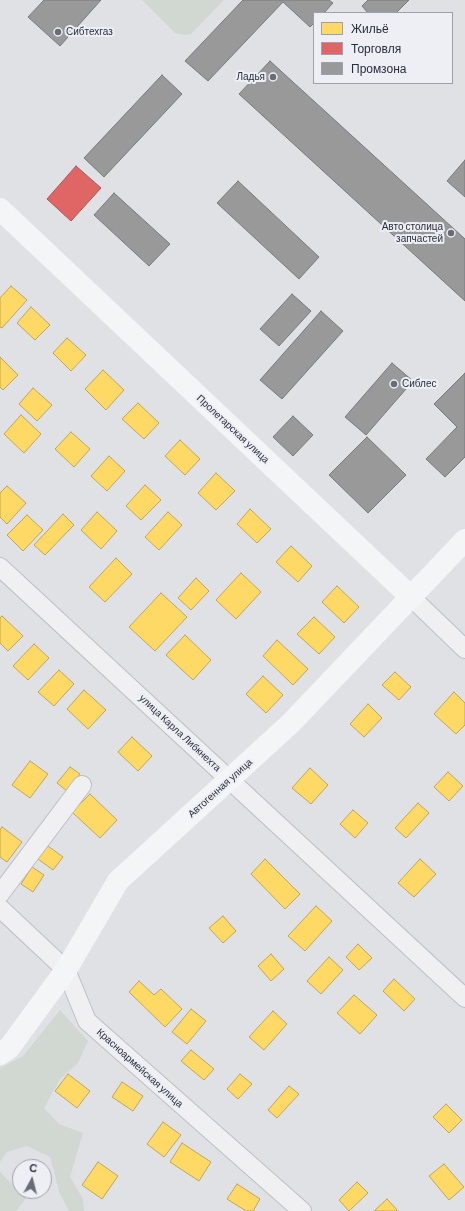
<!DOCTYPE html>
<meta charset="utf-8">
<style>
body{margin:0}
#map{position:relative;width:465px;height:1211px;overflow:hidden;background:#e0e1e5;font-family:Barlow,sans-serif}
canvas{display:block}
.legend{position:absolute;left:313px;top:12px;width:140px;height:72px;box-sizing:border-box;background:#edeff5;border:1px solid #9ea1ab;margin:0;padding:5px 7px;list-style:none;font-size:12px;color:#282d3d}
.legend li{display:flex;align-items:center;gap:8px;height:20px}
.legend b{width:20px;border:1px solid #9ea1ab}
.north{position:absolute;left:12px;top:1159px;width:40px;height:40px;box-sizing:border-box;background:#edeff5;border:1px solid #9ea1ab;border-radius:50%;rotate:7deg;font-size:11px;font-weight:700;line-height:16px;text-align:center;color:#282d3d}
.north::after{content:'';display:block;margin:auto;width:14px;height:18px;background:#686c78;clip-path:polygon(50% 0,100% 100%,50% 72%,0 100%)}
</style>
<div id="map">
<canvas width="465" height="1211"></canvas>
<ul class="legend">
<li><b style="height:11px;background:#ffd966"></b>Жильё</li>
<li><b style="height:11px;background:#e06666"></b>Торговля</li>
<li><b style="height:11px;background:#999"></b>Промзона</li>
</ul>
<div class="north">С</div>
</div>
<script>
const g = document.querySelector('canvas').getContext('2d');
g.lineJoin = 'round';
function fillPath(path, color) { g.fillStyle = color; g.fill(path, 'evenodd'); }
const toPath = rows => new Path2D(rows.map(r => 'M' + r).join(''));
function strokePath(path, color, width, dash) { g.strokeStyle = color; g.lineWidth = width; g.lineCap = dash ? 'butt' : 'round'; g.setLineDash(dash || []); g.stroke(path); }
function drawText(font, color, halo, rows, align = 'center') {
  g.font = font + ' Barlow,sans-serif'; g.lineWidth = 4; g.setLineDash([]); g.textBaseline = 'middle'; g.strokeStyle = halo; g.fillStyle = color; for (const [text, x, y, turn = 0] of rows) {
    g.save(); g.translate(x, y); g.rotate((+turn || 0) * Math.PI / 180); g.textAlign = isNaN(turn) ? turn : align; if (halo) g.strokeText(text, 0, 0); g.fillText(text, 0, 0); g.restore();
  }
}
fillPath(toPath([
 [142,0,224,0,191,34,185,35,175,33],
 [60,1010,88,1041,78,1063,60,1079,44,1108,59,1124,83,1133,70,1177,83,1199,84,1211,69,1211,60,1194,50,1157,27,1146,7,1152,0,1162,0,1068,23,1056],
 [0,1172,16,1188,28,1196,16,1211,0,1211]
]), '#d0d8d1');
const homes = toPath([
 [11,286,27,300,2,328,0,327,0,298,11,286],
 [31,307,50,325,35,340,17,323,31,307],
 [67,338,86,355,71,371,53,353,67,338],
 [0,357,18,375,3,390,0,387,0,357],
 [103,370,124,390,106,410,85,389,103,370],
 [33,388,52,405,37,421,19,404,33,388],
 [138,403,159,423,144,439,122,419,138,403],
 [21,415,41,434,24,453,4,434,21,415],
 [71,432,90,449,74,467,55,449,71,432],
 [180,440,200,459,185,475,165,456,180,440],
 [109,456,125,471,107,491,91,476,109,456],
 [216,473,235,491,216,510,198,493,216,473],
 [145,485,161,500,141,520,126,506,145,485],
 [7,486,26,503,7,524,0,517,0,493,7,486],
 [250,509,271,529,257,543,237,524,250,509],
 [97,512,117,531,101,549,81,530,97,512],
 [168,512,182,525,159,550,145,537,168,512],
 [63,514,74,525,45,555,34,545,63,514],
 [27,515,43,530,23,551,7,535,27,515],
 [291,546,312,566,298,582,276,562,291,546],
 [116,558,132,574,105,602,89,587,116,558],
 [241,573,261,592,236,619,216,600,241,573],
 [196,578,209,591,191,610,178,598,196,578],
 [337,586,359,607,344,623,322,602,337,586],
 [161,593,187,617,155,651,129,627,161,593],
 [2,616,23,636,8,651,0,643,0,618,2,616],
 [314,617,335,637,319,654,297,634,314,617],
 [185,635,211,660,193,680,166,655,185,635],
 [277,640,308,669,293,685,263,656,277,640],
 [34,644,49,658,28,680,13,666,34,644],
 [59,670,74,684,54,706,38,692,59,670],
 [395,672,411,687,399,700,382,685,395,672],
 [263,676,283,695,266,713,246,694,263,676],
 [84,690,106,710,88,729,67,709,84,690],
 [454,692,465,703,465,725,456,734,434,714,454,692],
 [368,704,382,718,364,737,350,724,368,704],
 [132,737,152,756,138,771,118,752,132,737],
 [30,761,48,774,30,798,12,785,30,761],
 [70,767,80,774,67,791,57,783,70,767],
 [310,768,328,785,311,804,292,788,310,768],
 [448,772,463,786,449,801,434,787,448,772],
 [90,794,117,820,100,838,72,812,90,794],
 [418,803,429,813,406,838,395,828,418,803],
 [353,810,368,823,355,838,340,824,353,810],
 [2,827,22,842,7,862,0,857,0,830,2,827],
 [48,846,63,857,53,870,38,859,48,846],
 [265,859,300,894,285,909,251,874,265,859],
 [420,859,436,874,414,897,398,883,420,859],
 [32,867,44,875,33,892,21,884,32,867],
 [316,906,332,921,305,951,288,936,316,906],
 [223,916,236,931,223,943,209,928,223,916],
 [358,944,372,958,359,970,346,957,358,944],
 [271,954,284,969,271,981,258,966,271,954],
 [329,957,343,970,321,994,307,981,329,957],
 [394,979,415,999,404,1011,383,991,394,979],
 [139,981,154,995,161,989,182,1009,165,1027,129,992,139,981],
 [354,995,377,1015,360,1034,337,1013,354,995],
 [191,1009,206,1021,187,1044,172,1032,191,1009],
 [273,1011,287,1024,264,1050,249,1037,273,1011],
 [191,1050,214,1069,204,1080,181,1061,191,1050],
 [68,1074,90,1091,77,1108,55,1091,68,1074],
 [240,1074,252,1084,238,1099,227,1089,240,1074],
 [122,1082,143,1096,133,1111,112,1097,122,1082],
 [289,1086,299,1094,277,1118,268,1110,289,1086],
 [446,1104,462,1120,449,1133,433,1117,446,1104],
 [163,1122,181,1135,164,1157,147,1144,163,1122],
 [182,1143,211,1162,199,1181,170,1162,182,1143],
 [98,1162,118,1176,102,1199,82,1185,98,1162],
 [444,1164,464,1187,449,1200,429,1176,444,1164],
 [357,1182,368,1193,349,1211,339,1200,357,1182],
 [237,1184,260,1199,253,1211,246,1211,227,1199,237,1184],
 [387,1199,398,1211,374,1211,387,1199]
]);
fillPath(homes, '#ffd966');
strokePath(homes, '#bea55a', 1);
const shops = toPath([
 [76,166,101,188,71,221,47,199,76,166]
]);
fillPath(shops, '#e06666');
strokePath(shops, '#a9555a', 1);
const industry = toPath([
 [44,0,101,0,60,46,28,17,44,0],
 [243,0,329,0,333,3,324,13,314,13,314,23,310,27,283,2,208,81,185,61,243,0],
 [368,0,409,0,396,13,368,13,362,6,368,0],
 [270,61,465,239,465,301,239,94,270,61],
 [162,75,182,94,104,177,84,158,162,75],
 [465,160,465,197,447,181,465,160],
 [238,181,319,257,299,279,217,203,238,181],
 [114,193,170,244,149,266,94,215,114,193],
 [292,294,311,311,279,346,260,329,292,294],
 [321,311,343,331,282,399,260,380,321,311],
 [392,363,413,381,366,435,345,417,392,363],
 [465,373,465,457,445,477,426,459,457,427,434,404,465,373],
 [293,416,313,435,293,456,273,437,293,416],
 [367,437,406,475,368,513,329,475,367,437]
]);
fillPath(industry, '#999');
strokePath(industry, '#77797d', 1);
const street = toPath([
 [0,567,465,998],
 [412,598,465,649],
 [0,894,82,785],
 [0,908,66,970,87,1021,302,1211]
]);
strokePath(street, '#bebfc3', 20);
strokePath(street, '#f0f0f2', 18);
strokePath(toPath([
 [0,209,412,598],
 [0,1054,9,1048,66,970,118,881,291,723,465,540]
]), '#f4f5f6', 22);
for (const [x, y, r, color] of [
 [58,32,4,"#686c78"],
 [273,77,4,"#686c78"],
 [451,233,4,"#686c78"],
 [394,384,4,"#686c78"]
]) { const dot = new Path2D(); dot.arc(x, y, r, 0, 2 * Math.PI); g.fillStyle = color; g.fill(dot); strokePath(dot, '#edeff5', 1.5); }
drawText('10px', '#282d3d', '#edeff5', [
 ["Сибтехгаз",66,32],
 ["Ладья",265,77,"right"],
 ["Авто столица",443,227,"right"],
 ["запчастей",443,239,"right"],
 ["Сиблес",402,384]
], 'left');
drawText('10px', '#282d3d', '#edeff5', [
 ["Пролетарская улица",233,429,43],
 ["улица Карла Либкнехта",180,733,43],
 ["Автогенная улица",220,788,-42],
 ["Красноармейская улица",140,1068,42]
]);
</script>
